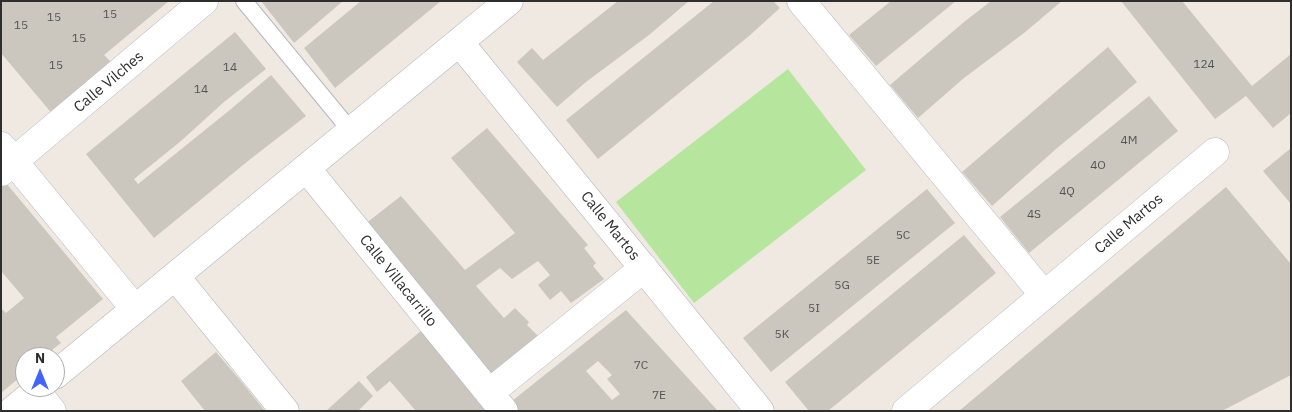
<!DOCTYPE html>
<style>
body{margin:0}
#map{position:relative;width:1292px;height:412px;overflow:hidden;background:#efe9e1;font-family:"IBM Plex Sans",sans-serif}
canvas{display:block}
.frame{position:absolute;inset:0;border:2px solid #2e2e2e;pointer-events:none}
.north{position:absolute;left:15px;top:347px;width:50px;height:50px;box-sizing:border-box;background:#fff;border:1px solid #ababab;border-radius:50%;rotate:0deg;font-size:14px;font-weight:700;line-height:20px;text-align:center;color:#2e2e2e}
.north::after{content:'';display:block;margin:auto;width:18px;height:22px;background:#4264fb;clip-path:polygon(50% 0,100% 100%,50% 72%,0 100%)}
</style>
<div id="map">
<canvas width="1292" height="412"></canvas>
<div class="frame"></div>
<div class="north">N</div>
</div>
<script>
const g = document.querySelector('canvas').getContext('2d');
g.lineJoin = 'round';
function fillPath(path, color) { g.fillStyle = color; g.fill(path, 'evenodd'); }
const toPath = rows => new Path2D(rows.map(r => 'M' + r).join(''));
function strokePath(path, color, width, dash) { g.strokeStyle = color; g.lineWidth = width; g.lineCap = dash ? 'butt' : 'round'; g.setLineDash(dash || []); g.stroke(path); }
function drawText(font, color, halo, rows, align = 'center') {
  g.font = font + ' "IBM Plex Sans",sans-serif'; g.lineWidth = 4.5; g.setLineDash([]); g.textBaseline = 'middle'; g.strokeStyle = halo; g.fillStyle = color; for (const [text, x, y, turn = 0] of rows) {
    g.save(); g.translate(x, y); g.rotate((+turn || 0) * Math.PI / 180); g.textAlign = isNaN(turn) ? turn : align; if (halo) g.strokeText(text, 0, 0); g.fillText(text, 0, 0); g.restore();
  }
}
fillPath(toPath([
 [788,69,866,170,694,303,616,202]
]), '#b6e59e');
fillPath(toPath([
 [1,1,169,1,104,55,112,63,54,116,1,53],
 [261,1,343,1,294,43],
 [361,1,441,1,335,88,304,48],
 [618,1,689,1,649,35,586,82,557,107,517,62,532,48,543,60],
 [714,1,773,1,780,8,749,36,598,159,566,120],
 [891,1,956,1,876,66,849,35],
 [991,1,1062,1,1024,33,964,78,918,118,890,85,964,22],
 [1121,1,1182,1,1252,86,1291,54,1291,113,1273,128,1246,96,1215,119],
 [235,32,266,69,224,102,181,141,134,179,138,184,231,109,271,75,306,116,248,161,154,238,86,154],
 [1108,47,1137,82,1056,149,992,206,962,172],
 [1149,96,1178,131,1029,253,1000,217],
 [487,128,588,245,584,248,596,263,593,266,604,279,571,303,561,291,550,300,538,285,550,275,538,261,512,279,500,268,476,286,504,318,515,308,529,322,527,325,538,336,491,378,365,224,401,196,465,270,515,233,451,158],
 [1291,148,1291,204,1263,171],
 [1,177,103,299,56,337,61,343,43,357,25,357,25,373,1,393,1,308,6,313,24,298,1,271],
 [1226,187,1291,264,1291,375,1222,411,959,411],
 [927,189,955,223,771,372,743,338],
 [964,235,996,273,828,411,809,411,785,382],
 [626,310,718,411,519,411,512,401],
 [598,361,612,375,607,379,620,394,612,400,586,371],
 [422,330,489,411,416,411,390,381,377,392,366,377],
 [216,352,240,380,265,411,205,411,181,381],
 [359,381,373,396,358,411,326,411]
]), '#cbc7bf');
const lane = toPath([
 [244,1,351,131]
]);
const street = toPath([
 [801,1,1044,295],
 [459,42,760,411],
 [1,146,135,309],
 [306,168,504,411],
 [1,172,204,1],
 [175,276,285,411],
 [55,375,509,1],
 [36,391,52,411],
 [489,393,644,268],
 [12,411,41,387],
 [906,411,1215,152]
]);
strokePath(lane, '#b4b7c1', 18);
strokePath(street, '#b4b7c1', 29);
strokePath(lane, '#fff', 16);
strokePath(street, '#fff', 28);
drawText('12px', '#555452', null, [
 ["15",110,15],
 ["15",54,18],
 ["15",21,26],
 ["15",79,39],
 ["124",1204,65],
 ["15",56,66],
 ["14",230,68],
 ["14",201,90],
 ["4M",1129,141],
 ["4O",1098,166],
 ["4Q",1067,192],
 ["4S",1034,215],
 ["5C",903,236],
 ["5E",873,261],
 ["5G",842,286],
 ["5I",814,309],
 ["5K",782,335],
 ["7C",641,366],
 ["7E",659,396]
]);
drawText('15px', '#2e2e2e', '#fff', [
 ["Calle Vilches",109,82,-40],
 ["Calle Martos",1129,224,-40],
 ["Calle Martos",610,226,51],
 ["Calle Villacarrillo",398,281,51]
]);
</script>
